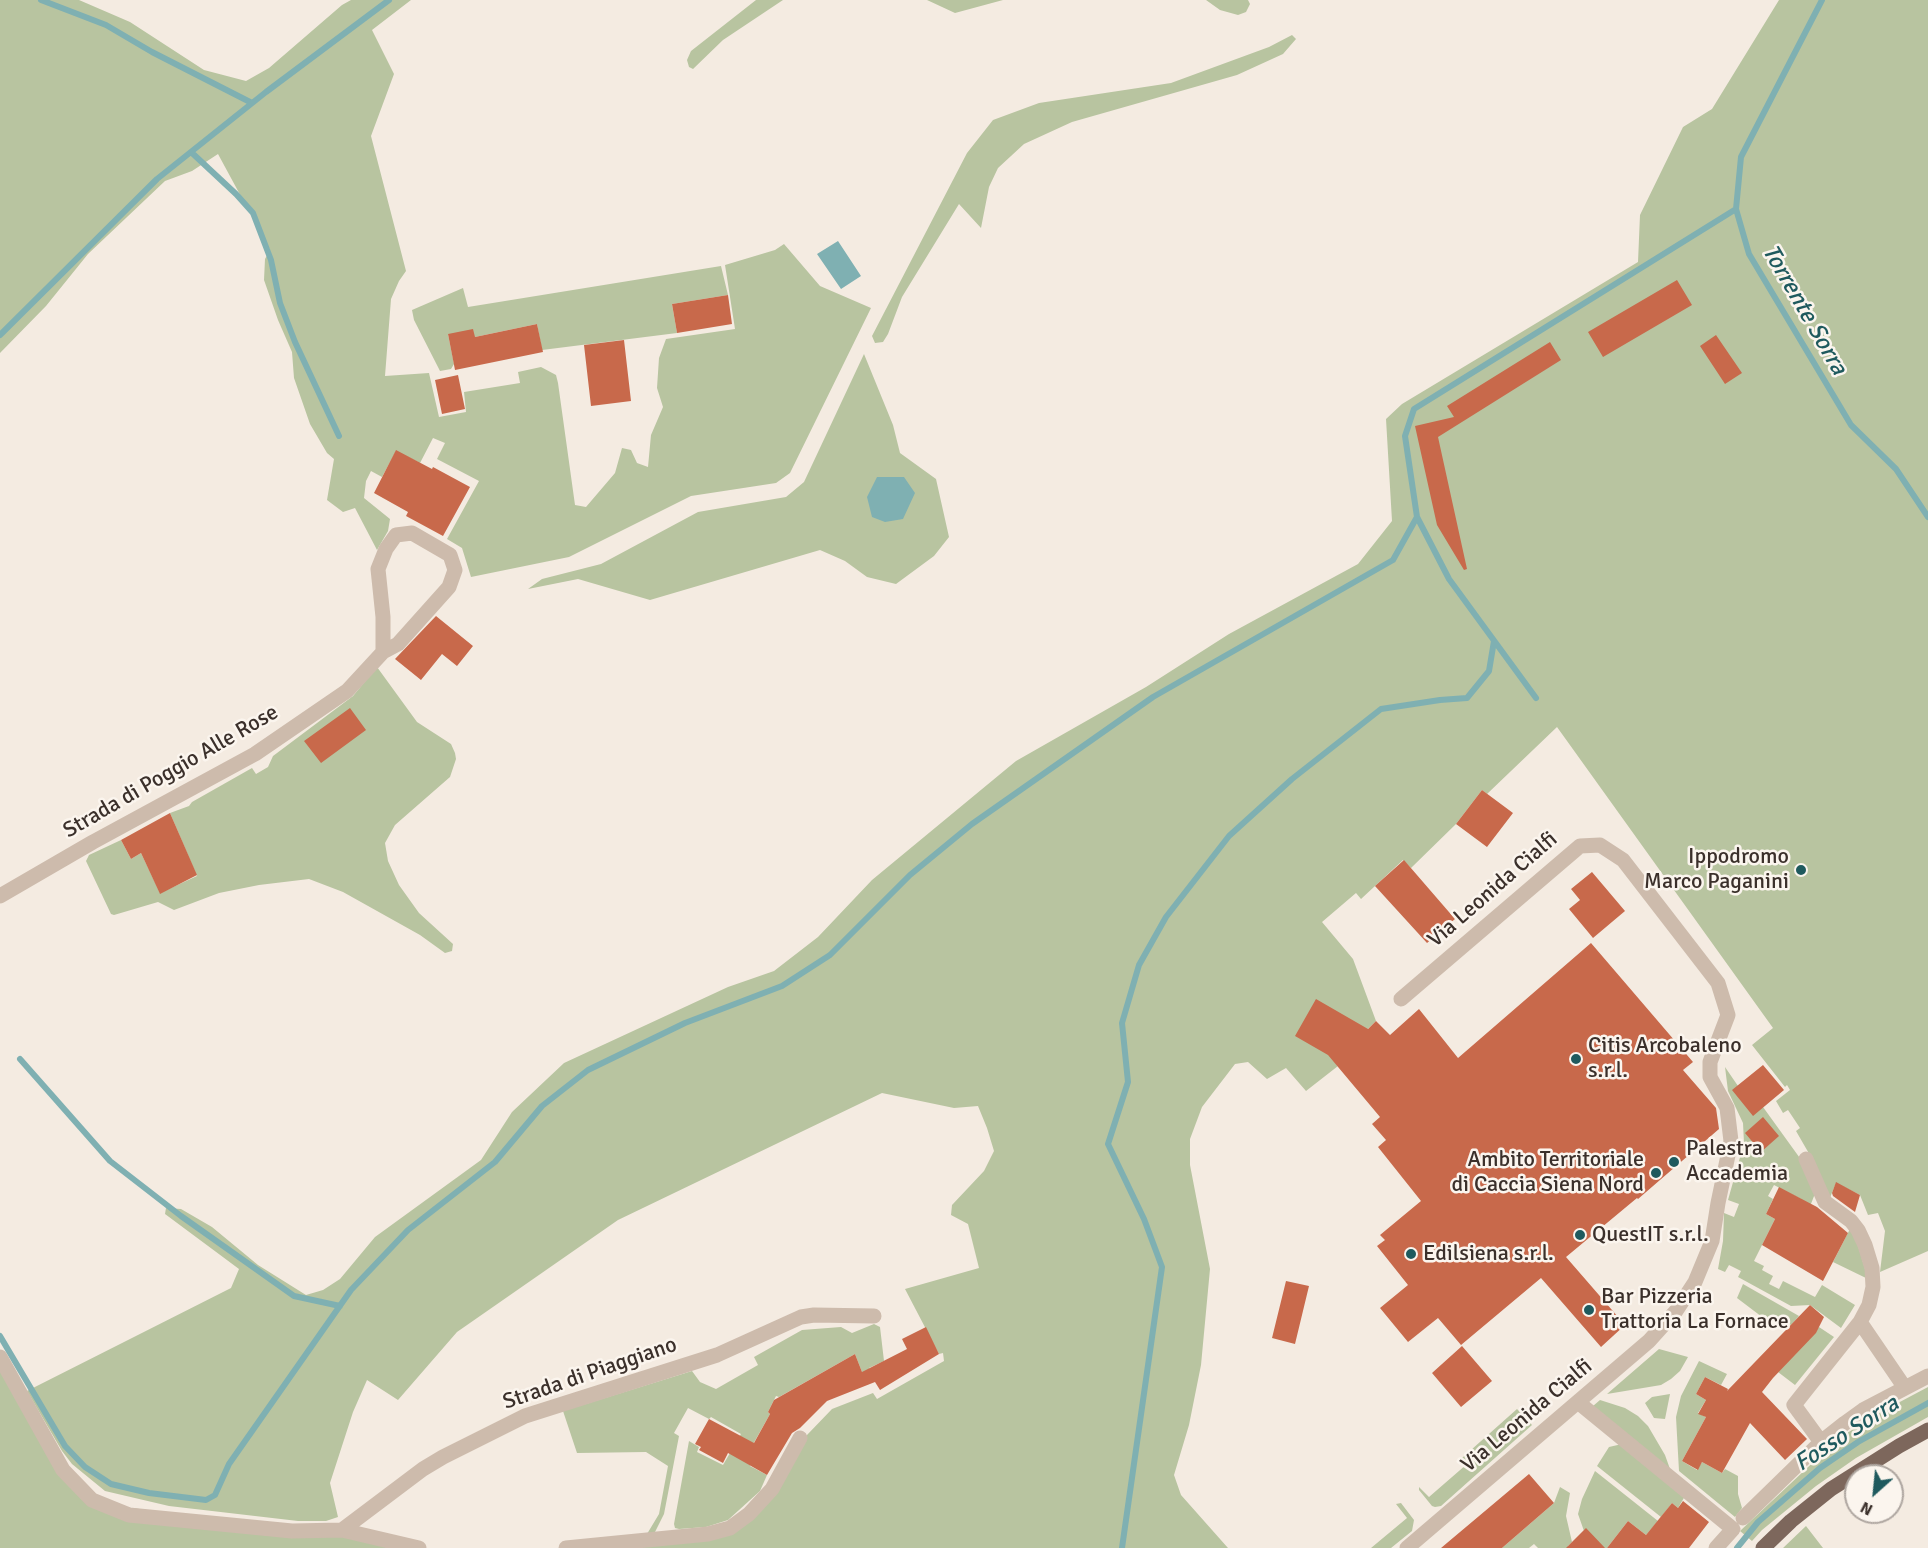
<!DOCTYPE html>
<style>
body{margin:0}
#map{position:relative;width:1928px;height:1548px;overflow:hidden;background:#f4ebe1;font-family:Signika,sans-serif}
canvas{display:block}
.north{position:absolute;left:1844px;top:1464px;width:60px;height:60px;box-sizing:border-box;background:#fbf5ee;border:2px solid #aea6a0;border-radius:50%;rotate:207deg;font-size:16px;font-weight:700;line-height:24px;text-align:center;color:#3b302b}
.north::after{content:'';display:block;margin:auto;width:21px;height:27px;background:#1f5a5e;clip-path:polygon(50% 0,100% 100%,50% 72%,0 100%)}
</style>
<div id="map">
<canvas width="1928" height="1548"></canvas>
<div class="north">N</div>
</div>
<script>
const g = document.querySelector('canvas').getContext('2d');
g.lineJoin = 'round';
function fillPath(path, color) { g.fillStyle = color; g.fill(path, 'evenodd'); }
const toPath = rows => new Path2D(rows.map(r => 'M' + r).join(''));
function strokePath(path, color, width, dash) { g.strokeStyle = color; g.lineWidth = width; g.lineCap = dash ? 'butt' : 'round'; g.setLineDash(dash || []); g.stroke(path); }
function drawText(font, color, halo, rows, align = 'center') {
  g.font = font + ' Signika,sans-serif'; g.lineWidth = 5; g.setLineDash([]); g.textBaseline = 'middle'; g.strokeStyle = halo; g.fillStyle = color; for (const [text, x, y, turn = 0] of rows) {
    g.save(); g.translate(x, y); g.rotate((+turn || 0) * Math.PI / 180); g.textAlign = isNaN(turn) ? turn : align; if (halo) g.strokeText(text, 0, 0); g.fillText(text, 0, 0); g.restore();
  }
}
fillPath(toPath([
 [0,0,79,0,130,22,204,70,246,81,269,68,342,5,351,0,411,0,372,30,394,74,371,136,406,271,399,281,391,299,385,376,429,373,439,417,466,412,464,392,520,383,518,372,541,367,556,375,558,383,575,505,586,507,615,473,622,448,631,450,637,463,648,467,651,435,663,407,657,388,659,358,666,339,735,329,725,265,775,250,784,244,820,286,871,308,790,473,776,483,691,496,569,557,471,577,462,548,447,539,479,481,437,459,445,443,433,438,420,463,396,451,382,477,371,471,366,481,364,498,390,519,388,531,377,550,355,508,343,512,327,500,334,459,327,453,310,424,294,378,292,352,278,320,264,280,265,259,270,250,218,154,192,171,165,181,88,254,46,306,0,353],
 [756,0,783,0,723,40,693,69,689,67,687,60,691,51],
 [927,0,1003,0,955,13],
 [1206,0,1248,0,1250,4,1246,12,1238,15,1220,10],
 [1779,0,1928,0,1928,1251,1880,1272,1885,1231,1878,1213,1868,1215,1860,1195,1836,1183,1829,1200,1811,1157,1796,1131,1800,1128,1788,1110,1783,1113,1776,1101,1790,1090,1787,1085,1785,1087,1752,1045,1773,1028,1557,727,1487,794,1482,790,1456,824,1411,868,1403,860,1361,899,1356,893,1322,922,1353,959,1376,1021,1334,1061,1338,1066,1306,1091,1286,1068,1267,1079,1248,1062,1235,1064,1202,1107,1190,1139,1190,1165,1210,1269,1201,1365,1189,1425,1174,1475,1181,1495,1228,1548,619,1548,706,1539,776,1493,807,1435,832,1409,873,1393,877,1399,944,1361,943,1353,939,1354,905,1289,979,1268,968,1224,951,1215,952,1205,984,1171,994,1151,987,1128,978,1106,954,1108,882,1093,618,1220,457,1332,398,1400,367,1380,353,1412,330,1483,338,1517,326,1521,298,1521,169,1506,105,1491,72,1464,62,1451,27,1391,231,1288,239,1269,165,1214,166,1208,181,1209,212,1227,258,1265,306,1295,323,1290,340,1279,375,1237,481,1160,512,1112,564,1063,728,987,774,971,818,937,872,880,1016,761,1146,687,1229,634,1358,564,1392,521,1386,419,1402,404,1638,262,1640,215,1683,127,1712,109],
 [1292,35,1296,39,1283,54,1237,75,1072,122,1024,144,998,168,989,187,981,228,959,204,902,297,888,334,883,342,875,343,872,336,967,153,993,120,1039,103,1171,83,1269,47],
 [721,266,728,295,672,304,677,333,542,350,537,324,475,337,448,334,454,364,451,369,440,371,414,320,412,310,463,288,468,307],
 [864,354,893,425,900,453,936,479,949,537,934,556,896,584,867,577,845,561,820,550,650,600,578,579,528,589,542,579,601,564,698,512,786,497,804,482],
 [377,667,417,722,451,744,455,753,456,759,450,777,395,825,385,843,388,861,399,885,419,913,453,944,452,951,445,953,420,935,343,892,309,879,259,885,219,893,174,910,158,902,114,915,111,914,86,861,89,855,121,840,131,859,141,853,160,893,197,876,170,813,189,806,192,802,252,768,256,774,268,767,273,756,353,696],
 [1725,1067,1738,1086,1763,1107,1802,1161,1816,1191,1809,1209,1801,1199,1774,1185,1768,1196,1773,1199,1766,1214,1775,1219,1754,1261,1764,1266,1762,1270,1773,1276,1769,1284,1779,1289,1783,1281,1815,1297,1822,1285,1855,1305,1841,1328,1810,1305,1791,1306,1738,1277,1741,1271,1729,1265,1725,1272,1718,1269,1723,1241,1724,1213,1734,1217,1739,1204,1728,1200,1744,1143,1743,1123,1728,1091],
 [1851,1227,1854,1232,1868,1279,1833,1262],
 [1743,1284,1799,1316,1791,1325,1776,1317,1770,1323,1737,1298],
 [874,1324,880,1327,884,1361,869,1368,875,1380,867,1385,855,1354,779,1397,776,1396,768,1412,770,1414,752,1446,758,1450,750,1466,767,1475,760,1491,728,1520,706,1527,679,1529,675,1528,674,1524,689,1441,699,1447,697,1452,723,1465,741,1434,711,1417,709,1419,688,1408,674,1433,679,1436,664,1514,655,1532,647,1534,659,1514,668,1466,646,1452,577,1453,563,1411,692,1371,700,1382,716,1389,758,1365,754,1357,802,1330,841,1327,852,1333],
 [1819,1327,1834,1337,1795,1385,1778,1372],
 [1659,1349,1688,1357,1680,1371,1671,1379,1661,1385,1607,1394],
 [1699,1361,1727,1374,1721,1385,1705,1377,1696,1394,1706,1400,1698,1413,1706,1417,1682,1461,1697,1470,1702,1462,1722,1473,1725,1469,1738,1476,1738,1494,1742,1508,1735,1517,1679,1471,1676,1417,1681,1396],
 [0,1371,85,1502,341,1535,394,1548,0,1548],
 [1928,1387,1928,1417,1856,1458,1816,1486,1762,1530,1752,1541,1740,1531,1839,1438,1881,1412],
 [1670,1394,1665,1419,1654,1418,1645,1403,1652,1397],
 [1600,1400,1625,1408,1638,1416,1648,1426,1665,1455,1670,1469,1593,1406],
 [1517,1409,1532,1425,1441,1506,1435,1507,1432,1506,1419,1490,1419,1487,1429,1497,1467,1464,1462,1458],
 [1622,1444,1685,1496,1678,1508,1672,1503,1661,1517,1597,1466,1609,1447],
 [1595,1471,1658,1521,1646,1535,1628,1521,1607,1548,1590,1548,1578,1514,1582,1499],
 [1560,1487,1570,1493,1566,1516,1572,1542,1568,1546,1570,1548,1538,1548,1534,1544,1529,1548,1502,1548,1554,1503],
 [1401,1503,1414,1520,1412,1531,1391,1548,1371,1548,1407,1518,1396,1504],
 [1806,1526,1823,1548,1783,1548]
]), '#b8c4a0');
fillPath(toPath([
 [838,241,861,276,841,289,817,254],
 [877,477,904,477,915,493,903,519,885,522,872,517,867,497]
]), '#7fb0b2');
strokePath(toPath([
 [41,0,106,25,152,52,252,103],
 [1822,0,1741,157,1736,209,1749,254,1851,425,1896,469,1928,517],
 [191,152,236,194,253,213,271,260,280,303,295,342,339,436],
 [0,335,157,179,266,92,389,0],
 [1417,517,1449,579,1536,698],
 [20,1059,110,1161,181,1216,294,1296,340,1306],
 [0,1336,65,1446,85,1467,111,1484,149,1493,206,1500,215,1495,229,1464,351,1290,408,1230,495,1162,542,1106,588,1070,685,1023,782,986,830,955,910,875,972,824,1153,697,1393,560,1417,517,1405,436,1414,409,1736,209],
 [1122,1548,1162,1267,1144,1219,1108,1144,1128,1082,1122,1023,1139,965,1166,917,1229,836,1292,779,1381,709,1440,700,1467,698,1489,671,1494,641],
 [1737,1548,1758,1522,1820,1468,1858,1442,1928,1403]
]), '#7fb0b2', 6);
fillPath(toPath([
 [1677,280,1692,305,1603,357,1588,332],
 [728,295,732,324,677,333,672,304],
 [537,324,543,352,455,370,448,334,473,329,475,337],
 [1716,335,1742,373,1725,384,1700,346],
 [624,340,631,401,591,406,584,345],
 [1550,342,1561,360,1438,437,1467,569,1464,570,1437,525,1415,426,1454,417,1447,406],
 [458,375,465,409,442,414,435,380],
 [396,450,432,469,433,467,470,487,443,536,406,516,408,512,374,493],
 [436,616,473,646,457,666,442,654,421,680,395,659],
 [350,708,366,730,321,763,304,741],
 [1482,790,1513,813,1487,847,1456,824],
 [170,813,197,875,160,894,141,853,131,859,121,840],
 [1404,860,1455,919,1427,943,1375,886],
 [1592,872,1625,911,1593,938,1569,909,1580,900,1571,889],
 [1591,943,1693,1062,1683,1070,1716,1108,1719,1129,1638,1199,1637,1198,1566,1257,1625,1325,1601,1347,1541,1278,1461,1345,1438,1318,1408,1342,1380,1308,1408,1285,1377,1246,1385,1240,1380,1235,1421,1201,1378,1147,1386,1140,1372,1124,1380,1117,1328,1055,1295,1036,1316,999,1368,1029,1376,1021,1390,1035,1419,1009,1458,1058],
 [1763,1065,1784,1090,1753,1116,1732,1090],
 [1763,1117,1779,1136,1761,1152,1745,1133],
 [1836,1182,1860,1195,1855,1212,1833,1196,1832,1193],
 [1779,1187,1817,1207,1848,1233,1823,1281,1762,1245,1775,1219,1766,1214],
 [1286,1281,1309,1286,1295,1344,1272,1338],
 [1810,1305,1824,1317,1816,1333,1773,1378,1762,1392,1807,1439,1785,1460,1750,1423,1722,1473,1702,1462,1698,1470,1682,1461,1706,1417,1698,1414,1706,1400,1696,1394,1705,1377,1728,1389,1727,1391],
 [926,1327,939,1354,880,1390,875,1382,827,1401,800,1428,792,1433,767,1475,728,1453,723,1463,699,1450,701,1447,695,1444,709,1419,754,1443,770,1414,768,1412,774,1400,855,1354,862,1372,907,1349,902,1339],
 [1462,1346,1492,1381,1461,1407,1432,1373],
 [1529,1474,1554,1503,1502,1548,1441,1548],
 [1683,1501,1709,1522,1689,1548,1607,1548,1628,1521,1646,1535,1672,1503,1678,1508],
 [1586,1528,1605,1548,1566,1548]
]), '#c8694b');
strokePath(toPath([
 [0,896,93,842,255,754,347,691,383,652,398,644,449,587,455,570,450,555,412,533,396,535,386,549,378,569,383,617,383,652],
 [1401,999,1580,846,1600,845,1623,860,1718,983,1728,1015,1710,1062,1710,1077,1727,1108,1731,1141,1718,1203,1712,1241,1695,1282,1676,1311,1649,1341,1407,1548],
 [1806,1159,1825,1202,1851,1221,1858,1230,1865,1245,1872,1268,1873,1287,1869,1305,1860,1322,1794,1405,1821,1442],
 [1860,1322,1905,1388],
 [0,1357,63,1470,92,1500,129,1515,292,1531,342,1530,423,1469,443,1457,525,1416,717,1355,801,1317,814,1315,874,1316],
 [1579,1403,1733,1529,1716,1548],
 [1743,1518,1821,1442,1845,1423,1863,1410,1928,1376],
 [342,1530,419,1548],
 [566,1548,708,1534,730,1528,749,1514,772,1489,800,1438]
]), '#cdbbac', 15);
strokePath(toPath([
 [1763,1548,1791,1521,1831,1489,1899,1446,1928,1430]
]), '#7d675c', 15);
for (const [x, y, r, color] of [
 [1801,870,6,"#1f5a5e"],
 [1576,1059,6,"#1f5a5e"],
 [1674,1162,6,"#1f5a5e"],
 [1656,1173,6,"#1f5a5e"],
 [1580,1235,6,"#1f5a5e"],
 [1411,1254,6,"#1f5a5e"],
 [1589,1310,6,"#1f5a5e"]
]) { const dot = new Path2D(); dot.arc(x, y, r, 0, 2 * Math.PI); g.fillStyle = color; g.fill(dot); strokePath(dot, '#fbf5ee', 2); }
drawText('22px', '#3b302b', '#fbf5ee', [
 ["Strada di Poggio Alle Rose",171,772,-30],
 ["Via Leonida Cialfi",1493,890,-41],
 ["Strada di Piaggiano",590,1374,-19],
 ["Via Leonida Cialfi",1527,1416,-40]
]);
drawText('22px', '#3b302b', '#fbf5ee', [
 ["Ippodromo",1789,857,"right"],
 ["Marco Paganini",1789,882,"right"],
 ["Citis Arcobaleno",1588,1046],
 ["s.r.l.",1588,1071],
 ["Palestra",1686,1149],
 ["Accademia",1686,1174],
 ["Ambito Territoriale",1644,1160,"right"],
 ["di Caccia Siena Nord",1644,1185,"right"],
 ["QuestIT s.r.l.",1592,1235],
 ["Edilsiena s.r.l.",1423,1254],
 ["Bar Pizzeria",1601,1297],
 ["Trattoria La Fornace",1601,1322]
], 'left');
drawText('italic 24px', '#1f5a5e', '#fbf5ee', [
 ["Torrente Sorra",1804,310,60],
 ["Fosso Sorra",1847,1434,-33]
]);
</script>
